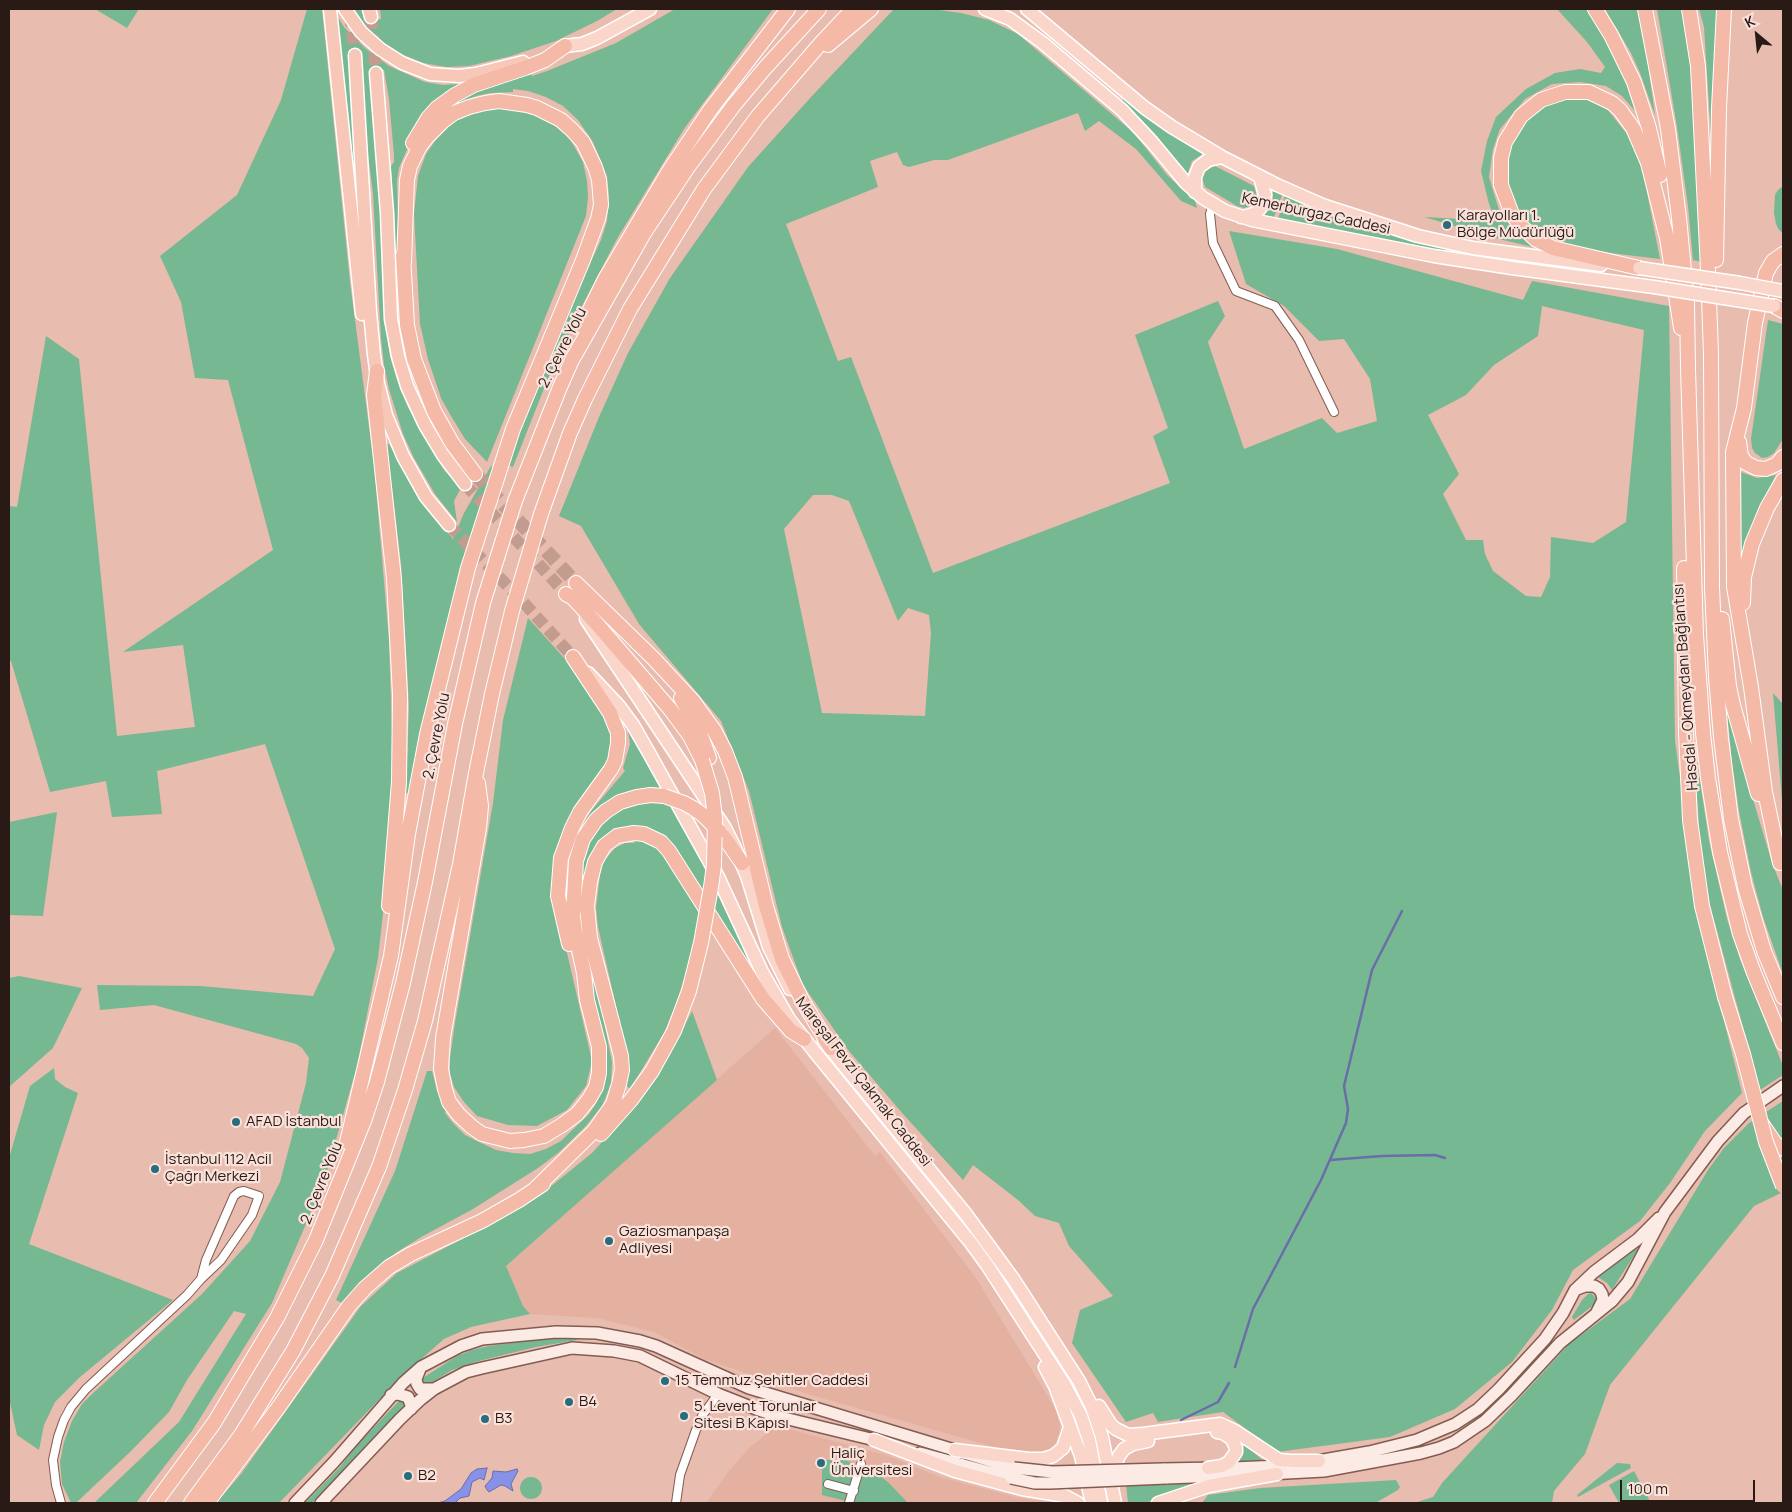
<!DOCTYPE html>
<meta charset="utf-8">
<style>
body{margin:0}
#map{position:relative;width:1792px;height:1512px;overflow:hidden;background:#e8bcae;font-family:Manrope,sans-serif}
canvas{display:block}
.frame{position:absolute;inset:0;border:10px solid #2a1a15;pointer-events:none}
.north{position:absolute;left:1732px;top:10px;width:50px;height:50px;-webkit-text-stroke:4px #fae2db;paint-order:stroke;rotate:332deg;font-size:14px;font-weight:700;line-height:20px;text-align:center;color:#2a1a15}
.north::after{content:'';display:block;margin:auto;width:18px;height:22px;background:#2a1a15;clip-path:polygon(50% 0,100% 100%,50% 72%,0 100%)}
.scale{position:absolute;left:1620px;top:1480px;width:135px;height:22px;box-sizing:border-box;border:2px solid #2a1a15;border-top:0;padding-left:6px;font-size:15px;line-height:18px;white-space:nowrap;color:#2a1a15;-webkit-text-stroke:4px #fae2db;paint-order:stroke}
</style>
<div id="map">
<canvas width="1792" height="1512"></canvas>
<div class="frame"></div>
<div class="north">K</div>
<div class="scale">100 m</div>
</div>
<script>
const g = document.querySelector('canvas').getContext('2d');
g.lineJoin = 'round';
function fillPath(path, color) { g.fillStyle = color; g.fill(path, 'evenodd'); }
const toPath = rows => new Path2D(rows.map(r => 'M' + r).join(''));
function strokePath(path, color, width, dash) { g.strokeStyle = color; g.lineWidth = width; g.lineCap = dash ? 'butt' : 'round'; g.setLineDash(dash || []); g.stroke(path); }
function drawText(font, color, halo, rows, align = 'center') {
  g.font = font + ' Manrope,sans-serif'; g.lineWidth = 4.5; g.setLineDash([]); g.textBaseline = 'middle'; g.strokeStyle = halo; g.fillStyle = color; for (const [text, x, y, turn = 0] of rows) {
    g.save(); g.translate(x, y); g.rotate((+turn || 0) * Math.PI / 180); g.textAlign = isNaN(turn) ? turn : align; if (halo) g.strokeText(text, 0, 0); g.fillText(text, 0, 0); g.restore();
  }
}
fillPath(toPath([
 [775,1028,875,1156,880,1152,976,1278,1056,1410,1060,1427,1059,1433,1053,1450,1043,1454,1016,1453,811,1395,704,1359,654,1332,597,1318,530,1314,523,1306,506,1266],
 [777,1426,889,1456,940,1477,1019,1498,1052,1503,706,1503,729,1471,750,1447]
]), '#e4b0a0');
fillPath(toPath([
 [95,9,139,9,127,28],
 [307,9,322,9,350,282,374,465,389,640,393,762,389,860,378,958,357,1066,324,1182,272,1303,192,1431,136,1503,94,1503,179,1422,246,1314,234,1311,187,1380,169,1412,131,1451,76,1503,71,1503,62,1484,60,1462,64,1442,72,1421,82,1404,91,1395,202,1294,250,1241,280,1182,306,1083,309,1058,302,1048,296,1044,154,1005,100,1010,97,985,200,986,313,996,335,949,265,744,157,771,162,814,112,817,106,781,50,792,11,661,9,661,9,506,17,507,46,336,79,359,117,736,195,727,183,645,123,652,273,550,228,380,195,378,181,302,160,256,237,195,281,100],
 [353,9,366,9,368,21,381,19,380,9,617,9,597,21,556,41,511,56,469,66,446,67,423,63,396,52,370,33],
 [675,9,773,9,684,129,618,237,583,304,547,381,513,467,507,465,574,298,601,240,607,221,609,196,607,176,593,142,578,120,563,106,546,97,528,91,513,89,513,92,490,93,476,96,461,102,447,110,460,100,479,89,531,74,532,76,547,71,616,43],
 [894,9,932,9,961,13,989,20,1018,34,1134,133,1167,175,1195,201,1197,208,1181,201,1136,149,1099,121,1085,131,1078,113,948,160,934,160,909,167,903,165,897,152,870,161,878,187,786,224,838,361,851,357,933,573,1170,483,1153,436,1168,428,1135,335,1218,301,1225,316,1208,342,1244,449,1322,418,1337,433,1377,421,1370,379,1344,339,1319,341,1284,306,1246,284,1229,231,1337,249,1523,300,1532,281,1669,306,1675,741,1691,858,1712,973,1742,1093,1705,1131,1670,1183,1640,1221,1573,1270,1552,1310,1512,1362,1455,1409,1390,1437,1277,1452,1223,1412,1158,1422,1153,1413,1126,1422,1072,1343,1080,1310,1113,1296,1069,1246,1059,1223,1035,1216,1018,1200,973,1165,963,1180,903,1114,849,1051,803,985,782,927,749,791,721,721,639,624,581,526,559,516,599,417,628,353,670,278,748,167,812,96],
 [1542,306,1644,330,1626,522,1593,543,1551,537,1550,577,1541,597,1526,596,1493,571,1485,554,1483,540,1466,540,1443,494,1459,474,1428,415,1466,395,1494,365,1538,336],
 [813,495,832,495,849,501,898,621,908,608,929,615,931,633,925,716,822,713,784,529],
 [1557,9,1586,9,1603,35,1623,74,1635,111,1622,96,1606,86,1580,82,1552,84,1525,99,1500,129,1493,149,1489,177,1499,210,1516,233,1537,248,1503,240,1424,217,1496,221,1489,204,1481,171,1487,141,1496,117,1526,89,1555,73,1580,69,1601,73,1605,67,1587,42],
 [1605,9,1638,9,1646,51,1655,115,1640,73,1631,53],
 [1657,9,1683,9,1693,67,1701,262,1693,260,1688,206,1677,127],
 [1699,9,1719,9,1711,136,1704,27],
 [336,14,344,27,365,48,389,66,425,82,443,85,458,84,448,92,412,138,399,168,397,181,399,254,396,255,391,166,394,162,394,155,389,99,384,70,372,71,384,231,386,329,390,356,396,377,407,405,423,436,444,470,461,488,454,501,457,522,435,494,414,458,403,434,389,389,384,365,381,339,373,194,364,123,359,52,349,52,358,195,357,195],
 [1571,97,1585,99,1600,104,1608,110,1627,134,1636,150,1644,177,1660,259,1577,249,1545,241,1532,232,1511,201,1505,172,1507,154,1514,135,1536,109],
 [1123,99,1203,154,1192,161,1187,176,1139,119,1121,102],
 [505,107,528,111,548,120,570,139,583,162,587,181,588,197,586,216,487,462,465,439,451,416,441,398,428,359,420,324,414,214,418,176,426,154,435,141,455,120,468,113,483,109],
 [1215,166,1254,186,1257,196,1252,205,1244,208,1237,206,1205,187,1202,178,1205,171],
 [1783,186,1783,233,1779,230,1776,224,1774,213,1775,195,1778,190],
 [1273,191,1282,195,1274,217,1264,216,1273,199],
 [1285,196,1340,218,1395,236,1446,249,1445,251,1278,219],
 [1768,320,1783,324,1783,439,1774,453,1768,457,1762,458,1755,453,1752,448,1751,439],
 [387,444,389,444,422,502,453,539,464,513,491,466,493,467,468,547,412,794,406,793,409,706,406,650,401,564],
 [1741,472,1757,478,1776,475,1756,514,1741,557],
 [528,618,565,659,601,706,613,730,613,754,557,855,564,940,592,1061,586,1086,567,1110,537,1126,508,1125,477,1116,464,1102,454,1087,450,1074,450,1058,455,1023,493,803,503,720],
 [1773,693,1783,704,1783,802,1782,800],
 [1727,712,1772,863,1783,890,1783,974,1763,917,1751,872,1739,811,1732,763],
 [628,731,631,731,663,788,644,791,577,836,591,811,625,771,623,768,630,744],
 [1693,734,1709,841,1727,919,1740,959,1783,1066,1783,1075,1760,1090,1710,905,1700,843],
 [653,802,671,805,697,850,724,904,755,977,687,868,635,828,589,864,598,992,612,1062,611,1084,602,1106,585,1127,558,1153,538,1168,473,1209,423,1236,397,1252,370,1274,342,1303,336,1300,395,1171,427,1071,432,1071,437,1091,446,1110,445,1113,453,1123,465,1135,477,1141,496,1150,513,1153,530,1154,546,1149,561,1141,589,1114,597,1102,605,1083,607,1057,578,925,581,866,589,839,608,817,621,808,637,803],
 [57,812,43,916,9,915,9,822],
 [636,839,645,842,656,848,664,855,700,911,687,971,675,1006,664,1033,630,1089,627,1086,627,1054,598,927,596,908,600,875,604,861,615,848,625,843,634,843],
 [19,976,82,988,53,1048,9,1087,9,978],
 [692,1011,717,1080,506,1266,523,1306,530,1314,471,1327,444,1339,403,1375,279,1503,216,1503,241,1474,361,1306,397,1273,458,1241,539,1196,592,1153,642,1098,671,1053],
 [54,1068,55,1079,65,1087,78,1093,29,1244,173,1300,80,1377,55,1402,44,1425,39,1450,17,1435,9,1398,9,1158,30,1086],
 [1783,1101,1783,1192,1754,1206,1610,1385,1585,1454,1554,1491,1552,1503,1414,1503,1433,1497,1442,1483,1569,1344,1630,1299,1708,1170,1724,1148,1749,1123],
 [1636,1247,1638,1249,1612,1290,1607,1283,1598,1277],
 [1591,1293,1596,1298,1595,1304,1574,1320,1572,1317,1582,1300,1588,1294],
 [576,1338,577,1340,536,1347,479,1361,452,1370,428,1385,426,1386,422,1382,423,1378,429,1374,457,1356,472,1350,489,1346,535,1340],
 [400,1400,404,1400,406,1406,404,1408,312,1503,305,1503,340,1467,355,1447],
 [1240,1441,1265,1462,1239,1462,1242,1453],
 [822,1460,845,1460,874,1472,888,1482,908,1503,854,1503,822,1495],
 [1617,1463,1630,1464,1631,1468,1578,1497,1577,1495],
 [1634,1471,1651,1503,1619,1503,1609,1485],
 '520 1488a11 11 0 1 1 22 0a11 11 0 1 1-22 0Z',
 [1222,1480,1166,1495,1146,1503,1128,1503,1126,1484],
 [1396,1480,1400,1487,1398,1490,1377,1502,1369,1503,1202,1503,1208,1495,1260,1488]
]), '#76b892');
const water = toPath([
 [487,1468,484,1480,480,1478,472,1482,469,1496,460,1498,455,1503,438,1503,445,1501,461,1489,471,1473,477,1469,487,1468],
 [517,1469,518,1471,511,1484,513,1491,505,1486,501,1485,489,1492,487,1490,485,1486,492,1478,493,1471,506,1472,517,1469]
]);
fillPath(water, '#8791e8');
strokePath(water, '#6b6da9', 1);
strokePath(toPath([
 [1330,1160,1382,1156,1435,1155,1445,1158],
 [1235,1367,1253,1309,1321,1180,1346,1123,1348,1109,1344,1086,1372,970,1402,911],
 [1181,1420,1218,1402,1229,1383]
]), '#6b6da9', 2.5);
strokePath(toPath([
 [350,14,355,55],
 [371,17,376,73],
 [465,484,566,594],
 [449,525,524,603,573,657]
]), '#c29c8f', 12, [12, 6]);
strokePath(toPath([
 [475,474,576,583]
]), '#c29c8f', 14, [14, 7]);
const minor = toPath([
 [1213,204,1210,214,1213,243,1236,291,1275,306,1299,340,1334,412],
 [828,1484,854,1491],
 [61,1503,56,1485,53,1460,58,1437,64,1420,71,1407,86,1389,187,1295,201,1279,221,1260,252,1215,259,1196,244,1191,239,1192,234,1196,206,1260,201,1279],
 [676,1503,680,1475,696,1430,702,1416,718,1394],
 [849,1503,861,1464]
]);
const secondary = toPath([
 [1577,1289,1585,1286,1594,1286,1599,1289,1602,1294,1603,1300,1597,1312],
 [420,1369,416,1379,417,1384,420,1389,434,1389],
 [391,1395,398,1394,408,1397,411,1405,411,1409],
 [920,1453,1011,1478],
 [1312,1462,1369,1452,1417,1440,1455,1424,1478,1409,1499,1389,1545,1339,1563,1313,1575,1290,1594,1272,1638,1239,1659,1218],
 [1232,1468,1281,1466],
 [1163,1469,1216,1468],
 [1268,1474,1324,1471,1421,1453,1439,1448,1454,1442,1485,1421,1511,1396,1560,1343,1612,1301,1628,1282,1665,1212,1718,1141,1744,1113,1783,1086],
 [1166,1478,1245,1475],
 [295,1503,334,1462,403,1383,421,1367,461,1346,482,1339,556,1332,597,1333,640,1341,656,1346,749,1388,1014,1468],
 [321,1503,400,1419,420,1400,434,1389,466,1372,482,1368,572,1348,614,1351,640,1356,718,1394,756,1409,780,1417,883,1442]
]);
const primary = toPath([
 [985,9,1010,19,1043,43,1122,110,1152,142,1186,183,1203,198,1225,211,1252,220,1434,256,1512,268,1654,287],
 [1027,9,1145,108,1172,127,1222,157,1277,185,1325,206,1418,236,1473,248,1601,265],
 [565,46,582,44,597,38,650,9],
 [1195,192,1195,177,1199,167,1208,160,1222,157],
 [1241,217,1251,215,1257,212,1262,206,1265,195,1260,177],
 [586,619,725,828,734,846,747,876,769,947,790,989],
 [588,673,619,706,633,725,649,753,718,877,762,972,789,1019,814,1051,971,1243,987,1265,1064,1384,1081,1416,1089,1440,1101,1503],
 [824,1041,965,1213,1014,1280,1079,1381,1092,1407,1102,1437,1115,1503],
 [1045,1367,1055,1386,1081,1456,1092,1503],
 [1099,1406,1111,1425,1116,1429,1128,1435,1143,1434,1220,1424,1235,1431,1279,1460,1291,1461,1319,1461],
 [874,1440,955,1471,1022,1489,1065,1496,1078,1503],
 [955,1450,1029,1459,1043,1459,1053,1456,1063,1448,1070,1427],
 [1208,1468,1222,1466,1229,1462,1236,1452,1236,1448,1232,1439,1223,1433,1217,1432],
 [1110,1475,1119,1456,1124,1449,1133,1444,1148,1441],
 [1158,1503,1209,1486,1277,1474]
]);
const trunk = toPath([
 [330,9,362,314],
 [345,9,361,32,380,49,402,63,430,74,459,76,476,74,523,62],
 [369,9,371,17],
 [355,55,370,312,374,355,378,383,386,415,403,456,426,497,449,525],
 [376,73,387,213,391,319,398,356,407,386,425,425,443,455,465,484]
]);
const motorway = toPath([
 [1595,9,1611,35,1634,82,1649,128,1660,175],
 [1645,9,1668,129,1679,218,1687,302,1688,368,1696,635,1703,733,1708,778,1720,852,1740,934,1754,973,1783,1043],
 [1689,9,1698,66,1708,270,1711,354,1712,587,1716,677,1721,738,1731,819,1745,887,1764,951,1783,997],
 [828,45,871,9],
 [413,143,428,118,437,108,455,95,474,85,525,68,545,60,565,46],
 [403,255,407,325,414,359,434,411,452,443,475,474],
 [1716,260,1719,108,1724,9],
 [1639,268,1553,248,1535,239,1520,225,1512,214,1501,185,1501,158,1505,142,1521,116,1541,100,1565,92,1589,92,1612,103,1620,110,1633,128,1648,163,1667,238,1681,328],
 [1774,306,1783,311],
 [582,326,605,279,669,171,710,110,788,9],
 [377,371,374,395,394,579,400,695,399,782,389,906],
 [1739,442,1741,456,1746,463,1756,468,1766,469,1777,464,1783,457],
 [1684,568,1686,732,1690,820,1702,906,1725,997],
 [576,583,653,658,693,701,714,730,725,751,735,777,766,906,782,959,803,1002,831,1048],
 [566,594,573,598,597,624,670,709,690,736,702,760],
 [1743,603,1744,577,1752,544,1767,508,1783,480],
 [1722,619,1729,686,1733,705,1758,794],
 [681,698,699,730,709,758],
 [478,783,481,806,479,828,443,1038,441,1069,445,1089,449,1102,459,1115,472,1127,482,1134,510,1141,524,1140,544,1136,562,1125,577,1114,589,1099,596,1087,599,1073,599,1047,587,1000,584,973,575,932,573,916,576,861,583,839,596,820,606,811,620,802,637,797,651,795,664,796],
 [723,836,742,863],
 [1780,863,1765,792,1751,687,1734,587,1733,452,1744,408,1755,323,1766,273,1773,261,1783,254],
 [569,944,558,896,561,858,572,828,580,812,611,769,615,761,618,743,618,733,610,713,573,657],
 [1762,1124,1775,1143,1783,1149],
 [601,1134,631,1100,652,1071],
 [347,1142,391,956,408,834,427,734,468,568,513,429,583,260,598,219,601,205,599,180,595,167,583,142,572,130,561,120,537,108,527,105,499,101,485,103,469,107,454,113,443,121,428,136,420,146,410,166,407,180,404,263],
 [535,1189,594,1131,613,1104,619,1084,622,1070,621,1056,590,938,587,906,590,882,595,862,604,846,617,836,634,833,644,834,661,842,669,851,763,999,791,1031,804,1039],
 [155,1503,214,1423,277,1318,316,1240,364,1121,377,1082,403,983,425,882,455,724,483,603,515,501,560,387,572,360,644,233,688,167,734,105,765,68,819,9],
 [191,1503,241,1435,293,1351,332,1276,379,1167,405,1090,425,1021,460,864,476,773,492,694,512,611,541,514,570,433,585,399,630,309,704,189,758,116,821,43,853,9],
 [207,1503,278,1408,349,1306,365,1288,389,1267,411,1254,482,1221,519,1200,543,1184]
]);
strokePath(minor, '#835c51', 10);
strokePath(secondary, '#835c51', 14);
strokePath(primary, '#fff', 15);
strokePath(trunk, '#fff', 15);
strokePath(motorway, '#fff', 16);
strokePath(minor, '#fff', 8);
strokePath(secondary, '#fceae5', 11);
strokePath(primary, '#f9d5ca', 12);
strokePath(trunk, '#f7c7b8', 12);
strokePath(motorway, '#f5b9a7', 14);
const secondaryBridge = toPath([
 [1014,1468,1052,1472,1163,1469],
 [1011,1478,1035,1483,1050,1483,1166,1478]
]);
const primaryBridge = toPath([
 [1639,268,1740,283,1783,291],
 [1654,287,1774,306]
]);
const motorwayBridge = toPath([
 [664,796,684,803,693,808,703,815,719,831],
 [1725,997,1743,1054,1766,1142,1783,1186],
 [652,1071,674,1031,689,991,701,943,711,887,714,865,715,818,712,793,702,760]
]);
strokePath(secondaryBridge, '#835c51', 14, []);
strokePath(primaryBridge, '#fff', 15, []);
strokePath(motorwayBridge, '#fff', 16, []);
strokePath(secondaryBridge, '#fceae5', 11);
strokePath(primaryBridge, '#f9d5ca', 12);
strokePath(motorwayBridge, '#f5b9a7', 14);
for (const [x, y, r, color] of [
 [1447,225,5,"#286c7d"],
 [236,1122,5,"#286c7d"],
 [155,1169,5,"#286c7d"],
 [609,1241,5,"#286c7d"],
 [665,1381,5,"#286c7d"],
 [569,1402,5,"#286c7d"],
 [684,1416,5,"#286c7d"],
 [485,1419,5,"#286c7d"],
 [821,1463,5,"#286c7d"],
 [408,1476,5,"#286c7d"]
]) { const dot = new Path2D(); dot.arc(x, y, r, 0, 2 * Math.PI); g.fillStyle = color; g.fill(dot); strokePath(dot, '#fae2db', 2); }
drawText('15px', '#2a1a15', '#fae2db', [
 ["Kemerburgaz Caddesi",1316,214,12],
 ["2. Çevre Yolu",563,348,-63],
 ["Hasdal - Okmeydanı Bağlantısı",1686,687,-94],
 ["2. Çevre Yolu",437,736,-79],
 ["Mareşal Fevzi Çakmak Caddesi",863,1082,52],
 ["2. Çevre Yolu",322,1183,-68]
]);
drawText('15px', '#2a1a15', '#fae2db', [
 ["Karayolları 1.",1457,216],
 ["Bölge Müdürlüğü",1457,233],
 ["AFAD İstanbul",246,1122],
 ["İstanbul 112 Acil",165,1160],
 ["Çağrı Merkezi",165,1177],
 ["Gaziosmanpaşa",619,1232],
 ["Adliyesi",619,1249],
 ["15 Temmuz Şehitler Caddesi",675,1381],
 ["B4",579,1402],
 ["5. Levent Torunlar",694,1407],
 ["Sitesi B Kapısı",694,1424],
 ["B3",495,1419],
 ["Haliç",831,1454],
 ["Üniversitesi",831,1471],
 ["B2",418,1476]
], 'left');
</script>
